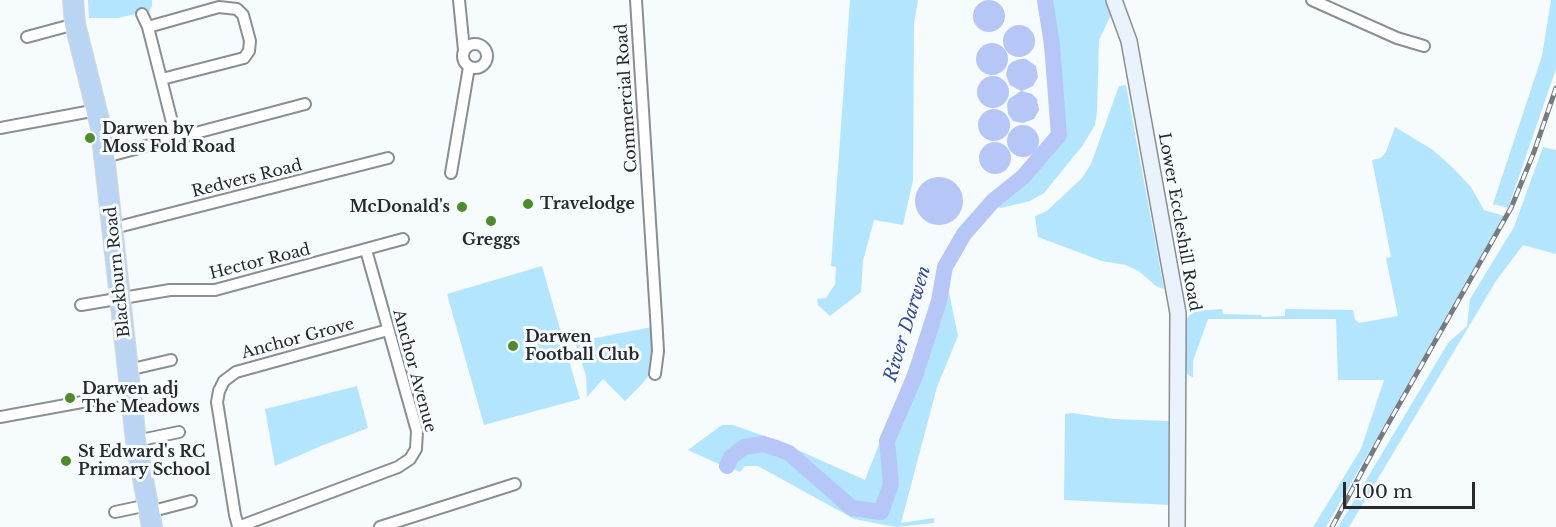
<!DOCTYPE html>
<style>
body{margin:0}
#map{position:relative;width:1556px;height:527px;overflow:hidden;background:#f6fbfe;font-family:"Libre Baskerville",serif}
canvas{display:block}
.scale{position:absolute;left:1343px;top:482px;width:132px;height:27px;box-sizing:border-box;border:3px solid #27292a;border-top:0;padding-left:8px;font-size:18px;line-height:21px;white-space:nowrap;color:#27292a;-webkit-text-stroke:4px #f6fbfe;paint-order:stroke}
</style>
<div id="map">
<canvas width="1556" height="527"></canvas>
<div class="scale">100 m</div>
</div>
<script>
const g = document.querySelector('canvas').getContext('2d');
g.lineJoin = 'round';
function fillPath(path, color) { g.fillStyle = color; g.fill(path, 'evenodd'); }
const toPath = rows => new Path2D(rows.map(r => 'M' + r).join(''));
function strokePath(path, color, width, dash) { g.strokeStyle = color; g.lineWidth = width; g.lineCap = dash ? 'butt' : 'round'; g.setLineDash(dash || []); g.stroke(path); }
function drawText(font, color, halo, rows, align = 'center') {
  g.font = font + ' "Libre Baskerville",serif'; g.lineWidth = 6; g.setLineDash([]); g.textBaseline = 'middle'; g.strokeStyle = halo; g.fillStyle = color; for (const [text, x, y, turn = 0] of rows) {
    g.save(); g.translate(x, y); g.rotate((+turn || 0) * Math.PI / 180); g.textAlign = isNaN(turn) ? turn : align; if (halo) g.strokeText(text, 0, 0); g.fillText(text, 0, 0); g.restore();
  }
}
fillPath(toPath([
 [88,0,152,0,152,6,147,15,140,13,118,18,89,18],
 [850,0,918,0,914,23,913,180,903,225,874,220,863,261,861,292,830,316,818,305,817,299,826,298,835,284,836,267,831,266],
 [1051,0,1105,0,1111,15,1099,40,1097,113,1095,125,1083,145,1044,193,1030,201,1001,208,992,206,1026,180,1064,135,1058,41],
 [1551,0,1556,0,1556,69,1508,208,1493,204,1542,56],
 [1126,85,1164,289,1156,286,1140,272,1126,265,1102,261,1038,237,1035,216,1047,211,1082,178,1091,164,1119,86],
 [1395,127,1433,150,1453,168,1471,187,1484,210,1504,216,1326,527,1313,527,1361,449,1384,380,1338,380,1336,319,1208,319,1193,361,1193,377,1190,376,1186,373,1185,321,1193,311,1222,309,1223,314,1261,315,1262,317,1285,316,1285,309,1353,310,1355,319,1359,323,1398,316,1386,258,1391,257,1372,160,1381,158,1386,152],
 [1543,147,1556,150,1556,254,1523,245,1496,281,1349,527,1338,527,1448,343,1467,326,1470,299,1514,227],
 [542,266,580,399,484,425,447,294],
 [949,292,958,336,937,387,901,523,934,518,934,523,896,527,854,519,758,466,745,466,740,472,731,468,743,455,753,449,765,448,787,458,852,511,883,519,895,486,891,441],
 [926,325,912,371,884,441,887,484,879,509,855,505,791,452,775,445,762,442,744,444,730,453,723,466,688,450,722,425,733,425,773,439,865,480],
 [652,327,655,362,651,373,641,385,625,401,603,379,587,397,586,376,575,342],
 [357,386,368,428,321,446,275,466,265,409],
 [1072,413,1113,419,1169,421,1171,505,1064,500,1065,414]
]), '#b4e5ff');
fillPath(toPath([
 '973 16a16 16 0 1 1 32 0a16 16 0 1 1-32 0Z',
 '1003 41a16 16 0 1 1 32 0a16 16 0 1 1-32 0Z',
 '976 59a16 16 0 1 1 32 0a16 16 0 1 1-32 0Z',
 [1026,59,1036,66,1038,77,1033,86,1022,91,1032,94,1037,99,1039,110,1034,119,1023,123,1013,121,1008,114,1007,104,1009,99,1021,91,1010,85,1006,75,1008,66,1012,62,1020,59],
 '977 92a16 16 0 1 1 32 0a16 16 0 1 1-32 0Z',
 '978 125a16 16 0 1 1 32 0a16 16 0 1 1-32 0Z',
 '1007 141a16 16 0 1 1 32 0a16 16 0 1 1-32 0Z',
 '979 158a16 16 0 1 1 32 0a16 16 0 1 1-32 0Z',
 '915 201a24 24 0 1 1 48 0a24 24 0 1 1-48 0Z'
]), '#b6c7f7');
strokePath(toPath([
 [727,466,731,457,744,447,763,444,776,448,789,453,852,508,881,512,891,484,887,441,915,376,939,301,945,267,964,234,993,201,1023,177,1059,135,1052,45,1045,0]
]), '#b6c7f7', 16);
const street = toPath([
 [459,0,464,50],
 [636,0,656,316,658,351,655,374],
 [1312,0,1397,38,1424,46],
 [142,14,148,27,176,138],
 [148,27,219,7,237,9,243,15,250,41,249,51,244,58,162,79],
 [27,37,75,24],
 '463 56a12 12 0 1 1 24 0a12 12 0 1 1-24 0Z',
 [0,128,97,110],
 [105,157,305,104],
 [451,173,469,67],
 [114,228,388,158],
 [81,305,170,290,215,290,403,239],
 [128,370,171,360],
 [0,417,131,393],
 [136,441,179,432],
 [115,512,148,505],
 [149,512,191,501],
 [238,526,235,515,217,402,219,391,224,381,236,372,388,330],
 [238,527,398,467,410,459,416,449,417,431,366,250],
 [380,527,515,484]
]);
const secondary = toPath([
 [1114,0,1129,41,1178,313,1177,527]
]);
const highway = toPath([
 [73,0,75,24,101,128,136,441,152,527]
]);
strokePath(street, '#8b8f92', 14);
strokePath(secondary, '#8b8f92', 18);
strokePath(highway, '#d8d8d9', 22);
strokePath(street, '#fff', 10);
strokePath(secondary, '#eaf2fb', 15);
strokePath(highway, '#b9d5f3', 20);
const rail = toPath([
 [1332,527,1380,438,1511,208,1534,152,1556,88]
]);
strokePath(rail, '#787b7d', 5);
strokePath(rail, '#f6fbfe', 3, [9]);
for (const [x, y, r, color] of [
 [90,138,6,"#4d8b2b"],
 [528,204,6,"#4d8b2b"],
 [462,207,6,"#4d8b2b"],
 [491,221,6,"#4d8b2b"],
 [513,346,6,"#4d8b2b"],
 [70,398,6,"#4d8b2b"],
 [66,461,6,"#4d8b2b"]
]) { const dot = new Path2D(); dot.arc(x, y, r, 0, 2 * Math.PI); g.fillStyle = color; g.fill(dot); strokePath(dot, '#f6fbfe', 2); }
drawText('16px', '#27292a', '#f6fbfe', [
 ["Commercial Road",627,98,-94],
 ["Redvers Road",247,179,-14],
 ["Lower Eccleshill Road",1179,222,80],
 ["Hector Road",260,262,-14],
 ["Blackburn Road",118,272,-96],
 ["Anchor Grove",298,339,-15],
 ["Anchor Avenue",414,371,75]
]);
drawText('bold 16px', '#27292a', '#f6fbfe', [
 ["Darwen by",102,129],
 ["Moss Fold Road",102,147],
 ["Travelodge",540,204],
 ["McDonald's",450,207,"right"],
 ["Greggs",491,240,"center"],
 ["Darwen",525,337],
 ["Football Club",525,355],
 ["Darwen adj",82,389],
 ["The Meadows",82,407],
 ["St Edward's RC",78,452],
 ["Primary School",78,470]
], 'left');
drawText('italic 18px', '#35498f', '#f6fbfe', [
 ["River Darwen",908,324,-73]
]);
</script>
